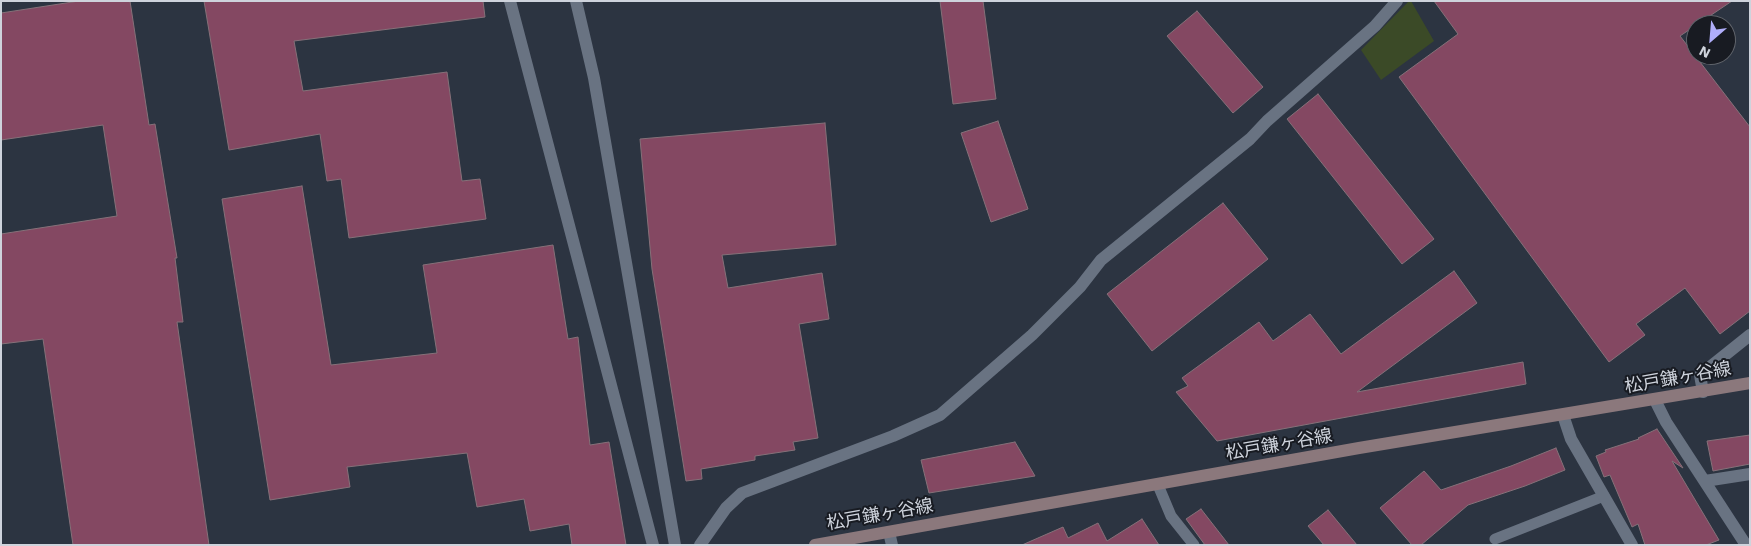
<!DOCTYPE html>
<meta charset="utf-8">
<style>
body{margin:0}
#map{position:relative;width:1751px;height:546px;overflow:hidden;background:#2c3441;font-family:"Work Sans",sans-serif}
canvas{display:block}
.frame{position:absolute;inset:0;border:2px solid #ced3dc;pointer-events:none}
.north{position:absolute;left:1686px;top:15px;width:50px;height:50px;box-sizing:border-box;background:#181b22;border:1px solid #61656c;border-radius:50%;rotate:207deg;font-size:14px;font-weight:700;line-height:20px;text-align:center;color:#ced3dc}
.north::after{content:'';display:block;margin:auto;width:18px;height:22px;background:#b0aefa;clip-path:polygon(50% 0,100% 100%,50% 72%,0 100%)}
</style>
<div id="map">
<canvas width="1751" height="546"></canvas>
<div class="frame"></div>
<div class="north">N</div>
</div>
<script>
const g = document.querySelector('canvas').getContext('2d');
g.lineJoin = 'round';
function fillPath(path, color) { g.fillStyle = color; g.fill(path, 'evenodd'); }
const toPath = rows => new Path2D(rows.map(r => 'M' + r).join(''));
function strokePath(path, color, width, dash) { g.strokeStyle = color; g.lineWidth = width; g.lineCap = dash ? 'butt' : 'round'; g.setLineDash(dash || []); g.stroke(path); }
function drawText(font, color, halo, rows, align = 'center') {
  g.font = font + ' "Work Sans","Noto Sans JP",sans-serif'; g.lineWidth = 4; g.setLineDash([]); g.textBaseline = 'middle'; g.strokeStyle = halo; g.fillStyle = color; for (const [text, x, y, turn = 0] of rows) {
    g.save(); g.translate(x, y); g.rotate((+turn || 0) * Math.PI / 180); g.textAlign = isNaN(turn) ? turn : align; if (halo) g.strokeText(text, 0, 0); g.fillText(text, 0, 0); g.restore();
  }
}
fillPath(toPath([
 [1409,1,1411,1,1434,41,1381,80,1361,50]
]), '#3b4a27');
const building = toPath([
 [79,1,130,1,149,125,155,124,177,258,175,258,183,322,177,322,209,545,73,545,43,339,1,344,1,234,117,216,103,125,1,140,1,13,79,1],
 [204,1,483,1,485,17,294,41,303,91,447,72,462,181,480,179,486,219,349,238,341,179,327,181,320,134,229,150,204,1],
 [940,1,983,1,996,99,953,104,940,1],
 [1434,1,1732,1,1680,36,1750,127,1750,311,1720,334,1685,288,1636,324,1645,335,1609,362,1399,77,1458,34,1434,1],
 [1197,11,1263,87,1233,113,1167,36,1197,11],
 [1318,94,1434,239,1402,264,1287,119,1318,94],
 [998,121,1028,209,991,222,961,133,998,121],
 [825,123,836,245,722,255,728,288,822,273,829,319,799,324,818,438,793,442,795,450,755,456,755,460,701,469,702,479,686,481,652,269,640,139,825,123],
 [302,186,331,365,437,353,423,265,553,245,568,339,578,337,590,445,609,442,626,545,572,545,569,524,530,531,524,499,477,507,467,453,347,467,350,487,270,500,222,199,302,186],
 [1223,203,1268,259,1152,351,1107,294,1223,203],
 [1454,271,1477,303,1357,392,1523,362,1526,384,1217,441,1176,392,1188,386,1182,378,1259,322,1273,341,1310,314,1341,354,1454,271],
 [1657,429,1683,468,1672,461,1719,540,1706,545,1645,545,1638,524,1632,527,1610,475,1604,477,1596,456,1606,452,1605,450,1639,439,1638,438,1657,429],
 [1750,435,1750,464,1713,471,1707,441,1750,435],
 [1015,442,1035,476,929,493,921,460,1015,442],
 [1556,448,1565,470,1525,486,1468,505,1421,545,1412,545,1380,508,1424,471,1441,490,1511,466,1556,448],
 [1201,509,1229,545,1205,545,1186,519,1201,509],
 [1328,510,1357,545,1324,545,1308,526,1328,510],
 [1142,519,1159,545,1022,545,1063,527,1068,538,1098,523,1107,541,1142,519]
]);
fillPath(building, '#844862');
strokePath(building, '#857179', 1);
strokePath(toPath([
 [1158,485,1171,516,1194,545],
 [1495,539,1604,496]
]), '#697382', 11);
strokePath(toPath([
 [576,1,594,78,675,545],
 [1703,392,1700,375,1750,335],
 [1655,400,1666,422,1746,545],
 [1563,415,1571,439,1632,545],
 [1705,481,1750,474],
 [889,532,892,545],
 [700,545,726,508,742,493,893,436,940,415,1032,335,1080,287,1101,260,1250,139,1267,121,1375,26,1397,1]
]), '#697382', 12);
strokePath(toPath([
 [510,1,653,545]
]), '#697382', 12);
strokePath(toPath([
 [815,545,1359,448,1750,383]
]), '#8b787c', 12);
drawText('18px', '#ced3dc', '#181b22', [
 ["松戸鎌ヶ谷線",1678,378,-10],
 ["松戸鎌ヶ谷線",1279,445,-10],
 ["松戸鎌ヶ谷線",880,515,-10]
]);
</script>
